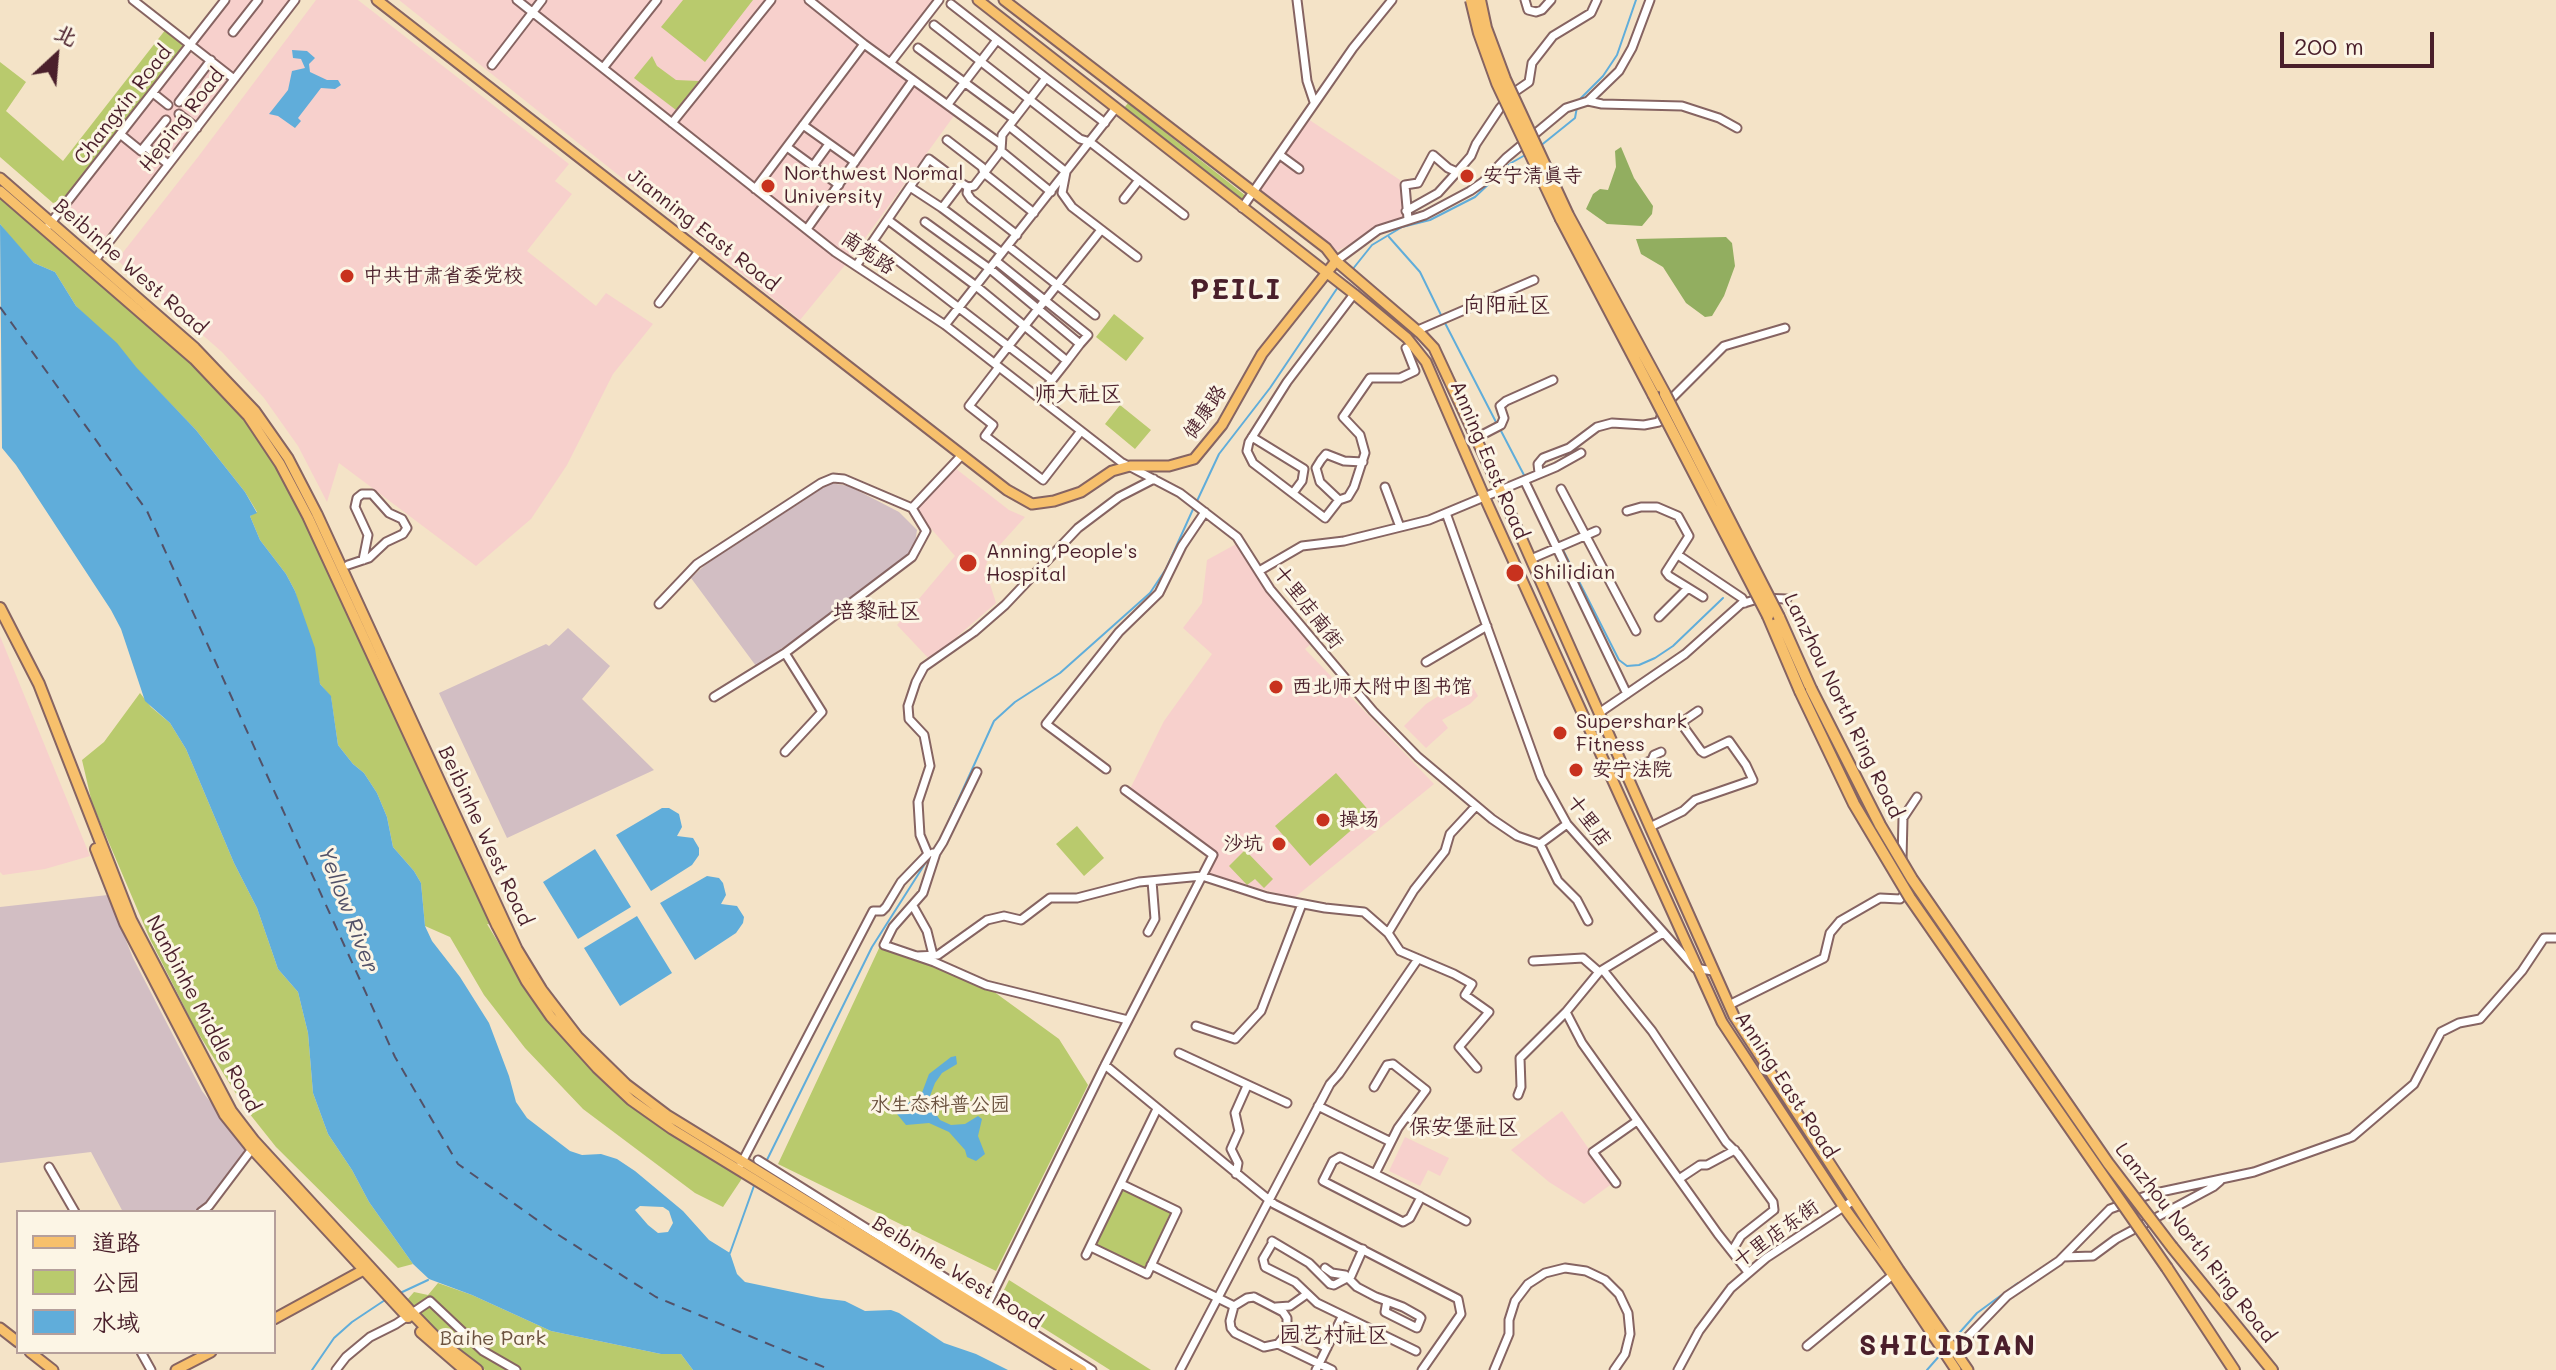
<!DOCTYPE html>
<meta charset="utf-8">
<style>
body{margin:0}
#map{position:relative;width:2556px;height:1370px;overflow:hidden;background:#f4e3c7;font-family:Mali,"LXGW WenKai TC",sans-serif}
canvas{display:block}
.legend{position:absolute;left:16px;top:1210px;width:260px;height:144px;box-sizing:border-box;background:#fcf5e5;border:2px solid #b59f9b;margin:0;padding:10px 14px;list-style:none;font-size:24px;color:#4a1f2b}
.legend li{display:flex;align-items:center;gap:16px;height:40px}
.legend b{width:40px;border:2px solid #b59f9b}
.north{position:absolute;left:16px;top:16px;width:80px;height:80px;-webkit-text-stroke:6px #fcf5e5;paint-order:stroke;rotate:26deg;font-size:22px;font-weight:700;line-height:32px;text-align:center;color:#4a1f2b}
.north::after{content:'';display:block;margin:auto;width:28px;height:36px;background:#4a1f2b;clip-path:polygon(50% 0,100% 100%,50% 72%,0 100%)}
.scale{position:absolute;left:2280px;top:32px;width:154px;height:36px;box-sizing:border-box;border:4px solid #4a1f2b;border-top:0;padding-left:10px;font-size:24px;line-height:28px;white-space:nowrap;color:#4a1f2b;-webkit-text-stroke:6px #fcf5e5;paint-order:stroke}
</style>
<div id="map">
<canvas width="2556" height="1370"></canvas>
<ul class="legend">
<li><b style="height:10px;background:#f7c06c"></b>道路</li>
<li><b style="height:22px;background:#b9ca6d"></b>公园</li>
<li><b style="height:22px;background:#60adda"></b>水域</li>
</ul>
<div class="north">北</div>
<div class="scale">200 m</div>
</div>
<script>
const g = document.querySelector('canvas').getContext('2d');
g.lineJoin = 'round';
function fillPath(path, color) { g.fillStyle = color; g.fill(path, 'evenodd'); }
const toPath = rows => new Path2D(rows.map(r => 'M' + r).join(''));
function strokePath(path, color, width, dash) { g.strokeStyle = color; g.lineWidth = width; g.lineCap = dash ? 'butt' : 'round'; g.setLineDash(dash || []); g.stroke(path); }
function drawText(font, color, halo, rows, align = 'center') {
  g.font = font + ' Mali,"LXGW WenKai TC",sans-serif'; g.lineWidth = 6; g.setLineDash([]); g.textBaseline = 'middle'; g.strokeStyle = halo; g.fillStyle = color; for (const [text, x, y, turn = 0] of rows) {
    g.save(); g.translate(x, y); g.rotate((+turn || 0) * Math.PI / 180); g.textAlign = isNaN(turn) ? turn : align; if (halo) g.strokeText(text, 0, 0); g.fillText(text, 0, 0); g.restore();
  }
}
fillPath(toPath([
 [230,0,289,0,232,73,196,45],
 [316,0,358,0,569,164,555,181,572,194,527,251,596,306,606,293,653,324,613,374,567,465,531,519,476,566,339,463,327,502,298,446,264,398,222,352,117,260,198,157],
 [399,0,943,0,892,66,956,113,850,259,800,320],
 [190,52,227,80,100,244,63,215],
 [1302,115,1400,180,1404,217,1335,252,1252,185],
 [955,468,1009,510,1025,517,989,557,985,568,996,603,930,660,897,625,955,556,914,509],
 [1238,543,1272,598,1311,644,1305,649,1434,784,1294,898,1207,874,1217,854,1130,789,1164,721,1212,654,1183,628,1202,603,1207,560],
 [0,636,90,856,45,869,3,875,0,872],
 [1470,682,1478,696,1470,704,1442,720,1448,728,1426,748,1404,726,1426,704,1454,686],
 [1562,1111,1613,1183,1584,1204,1549,1182,1511,1150],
 [1405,1137,1449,1158,1440,1176,1428,1170,1420,1186,1389,1171]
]), '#f7d0cc');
fillPath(toPath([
 [830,483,849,486,899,512,917,530,914,550,901,567,756,666,691,578,705,565],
 [568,628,610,666,582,699,654,770,507,838,439,693,546,644,549,646],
 [108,895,133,958,202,1091,249,1152,210,1203,198,1212,123,1212,91,1152,0,1163,0,907]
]), '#d2bec3');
fillPath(toPath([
 [683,0,753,0,705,62,661,27],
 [166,29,184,44,65,199,53,203,0,157,0,62,26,82,6,111,63,161],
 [652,56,657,66,676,80,699,81,676,110,634,78],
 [1128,103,1246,196,1242,200,1124,108],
 [0,190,226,391,280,464,497,926,487,924,539,1009,618,1094,682,1140,743,1177,723,1207,695,1193,583,1109,525,1048,484,995,450,937,425,926,421,883,414,871,393,847,387,817,377,793,364,773,353,764,338,745,331,697,320,684,295,591,286,574,260,540,250,516,257,512,245,492,196,430,76,306,55,272,34,263,11,238,0,224],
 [1114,314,1144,338,1126,361,1096,337],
 [1120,405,1151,430,1135,449,1105,424],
 [140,693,151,707,170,723,186,749,234,863,257,908,278,969,298,992,308,1033,313,1093,328,1134,352,1170,369,1202,413,1264,398,1268,276,1147,245,1108,195,1028,150,939,92,803,82,760,104,742],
 [1336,773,1371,813,1310,866,1275,826],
 [1077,826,1104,858,1084,876,1056,844],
 [1245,850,1273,879,1264,888,1255,879,1247,885,1229,866],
 [881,944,986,986,1059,1039,1088,1085,996,1271,778,1164],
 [1123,1189,1171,1212,1144,1269,1096,1246],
 [1009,1280,1151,1370,1110,1370,999,1300],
 [438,1283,472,1295,551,1331,661,1354,681,1354,693,1370,485,1370,438,1334,407,1300,414,1292,428,1295]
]), '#b9ca6d');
fillPath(toPath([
 [1621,147,1634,178,1653,206,1652,214,1642,226,1607,224,1586,209,1593,194,1600,189,1608,190,1616,167,1615,151],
 [1726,237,1732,243,1735,266,1724,296,1712,316,1705,317,1686,303,1663,267,1641,254,1636,239]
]), '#92ae60');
fillPath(toPath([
 [292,50,307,51,315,58,309,64,310,72,327,80,338,80,341,85,335,89,321,88,298,118,301,121,295,128,278,116,269,114,288,90,292,71,305,68,301,59,293,58],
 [0,224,34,263,55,272,76,306,117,343,136,367,196,430,245,492,257,513,250,516,260,540,286,574,295,591,315,648,320,684,331,696,338,745,353,764,364,773,377,793,387,817,393,847,414,871,421,883,425,926,432,941,460,977,489,1023,509,1076,516,1102,527,1118,570,1151,582,1155,601,1154,617,1159,635,1171,683,1211,709,1240,730,1253,737,1274,745,1282,821,1298,845,1301,865,1311,891,1310,899,1313,944,1343,976,1354,1008,1370,693,1370,681,1354,661,1354,551,1331,472,1295,429,1279,413,1264,369,1202,352,1170,328,1134,313,1093,308,1033,298,992,278,969,257,908,234,863,186,749,170,723,145,701,121,629,111,610,16,465,2,448],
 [640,1206,663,1207,669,1211,673,1223,668,1232,658,1233,648,1225,635,1210],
 [662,808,669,808,679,814,682,827,677,836,693,838,699,848,699,855,692,865,651,891,616,835],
 [595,849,631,907,578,939,543,882],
 [707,876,719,878,723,883,726,895,721,904,737,906,744,917,743,923,736,933,695,960,660,903],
 [637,916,672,973,620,1006,584,948],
 [956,1056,957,1064,942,1073,935,1083,930,1096,931,1107,940,1120,951,1125,965,1124,978,1116,982,1119,978,1136,985,1154,976,1161,967,1157,965,1150,949,1132,929,1123,906,1125,897,1114,898,1109,903,1104,920,1098,929,1074,951,1057]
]), '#60adda');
strokePath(toPath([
 [1578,101,1603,76,1617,55,1636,0],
 [1539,147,1575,118,1577,107],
 [1389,237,1420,272,1442,317],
 [1352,270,1372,245,1402,227,1430,220,1475,197,1511,163,1527,154],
 [1445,323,1497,424],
 [1500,429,1525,477],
 [1197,501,1219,454,1270,388,1338,287],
 [1541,507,1560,544],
 [1563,550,1619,660,1627,666,1639,665,1655,658,1673,646,1723,598],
 [945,829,994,721,1015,702,1060,673,1150,593,1166,569,1194,507],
 [933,850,941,839],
 [762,1170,872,947,928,859],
 [730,1253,755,1183],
 [398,1294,428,1280],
 [1953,1340,1977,1313,2018,1283],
 [312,1370,334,1338,352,1322,385,1300],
 [1927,1370,1941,1354]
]), '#60adda', 2);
strokePath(toPath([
 [0,307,147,511,395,1057,458,1164,557,1234,656,1297,831,1370]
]), '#525168', 2, [10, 8]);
const minor = toPath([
 [133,0,234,79],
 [517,0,835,252,945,325,1121,462,1180,493,1237,537,1270,589,1373,711,1418,757,1492,819,1517,836,1540,844,1567,824],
 [809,0,864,44,1001,144],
 [1297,0,1307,81,1314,102],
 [1525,0,1528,10,1536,12,1542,10,1551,0],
 [951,4,1046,78],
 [934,25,1080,139,1090,142,1184,215],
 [233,32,258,0],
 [918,48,1014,119],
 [891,62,939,0],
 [492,65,542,0],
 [603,68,657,0],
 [153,93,168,105],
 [1588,101,1602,104,1682,106,1719,118,1737,128],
 [179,102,211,60],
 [948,104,997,40],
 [179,114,197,128],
 [672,123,771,0],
 [803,125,855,162],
 [1009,126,1066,172,1062,193,1072,207,1137,257],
 [120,134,141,151,166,120],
 [947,140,982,167,984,173,1034,213],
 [145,146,168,164],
 [787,147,839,185],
 [1001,151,1051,192],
 [1280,155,1299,169],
 [813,166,829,144],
 [961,183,942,208,1002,253],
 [910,187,942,208],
 [968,187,967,193,971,199,1017,235],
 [755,189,864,44],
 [1124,199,1139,180],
 [1242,208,1353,48,1392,0],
 [1406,211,1438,193,1457,172],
 [1408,219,1405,185,1418,183,1433,155,1448,168,1457,172,1471,156,1476,144,1500,108,1513,93,1529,82,1532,63,1553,36,1591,13,1597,0],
 [888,220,976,286,1067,361,1080,344],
 [925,222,990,269,1080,344,1088,335,996,261],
 [49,225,225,0],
 [807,229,911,83],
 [874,242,1052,380,1067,361],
 [1008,246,1095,315],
 [95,260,295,0],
 [1336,261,1378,230,1425,215,1470,191,1483,182,1506,158,1566,108,1588,101,1619,71,1632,48,1650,0],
 [856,266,929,159,961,183,968,187,974,186,1001,151,1002,135,1046,78,1105,123],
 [1354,294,1287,382,1249,442,1247,451,1253,463,1325,518,1339,500,1348,497,1354,487,1365,453,1360,435,1343,417,1370,378,1400,378,1415,371,1406,348],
 [659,303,700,250],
 [945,325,1116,108],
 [1418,330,1534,280],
 [995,363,1101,230],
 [999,367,969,406,993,425,985,436,988,438,1043,480,1081,431],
 [1039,398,1052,380],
 [1252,437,1304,469,1302,481,1293,493],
 [1476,438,1501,425,1504,418,1500,406,1506,401,1553,380],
 [1539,473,1538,464,1543,458,1569,448,1597,427,1612,423,1644,425,1659,422,1665,405,1724,346,1785,328],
 [1526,484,1627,694],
 [1385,487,1400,527],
 [1561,489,1636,631],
 [1339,500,1320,482,1316,468,1321,460,1326,454,1344,461,1363,462],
 [1627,511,1641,507,1657,507,1678,516,1689,536,1666,572,1669,576,1703,597],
 [1446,513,1541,777,1567,824,1695,968,1713,971],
 [1678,555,1742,598,1745,603],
 [1531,559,1596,531],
 [348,565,369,558,386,542,403,534,407,528,402,519,389,513,372,494,362,494,357,498,355,507,368,535,363,560],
 [1259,571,1302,546,1344,541,1429,520,1556,467,1581,453],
 [659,604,697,564,821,483,833,478,844,479,912,508,962,455],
 [1659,617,1688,588],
 [785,653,822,712,785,752],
 [1426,662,1487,626],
 [714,697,785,653,912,557,926,531,912,508],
 [1599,713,1685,654,1741,604,1761,598,1787,599],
 [1106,769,1046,724,1119,632,1159,593,1182,546,1205,512],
 [1626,772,1652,760,1654,755,1661,752],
 [1650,827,1683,811,1695,800,1753,780,1746,765,1729,741,1704,753,1701,751,1683,726,1685,720,1698,711],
 [1540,844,1558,881,1577,900,1588,921],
 [933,853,936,853,943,842,977,772],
 [936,853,923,893,893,927,884,945,934,962,986,985,1128,1020],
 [1902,860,1903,818,1917,797],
 [913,906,927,931,933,955],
 [1148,932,1155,919,1152,881],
 [1388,933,1414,890,1445,851,1450,834,1476,806],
 [917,956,938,955,987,920,1004,916,1021,920,1050,898,1077,898,1139,882,1202,876,1267,897,1325,908,1364,912,1388,933,1400,951,1454,974,1472,984,1465,995,1489,1012,1459,1047,1477,1068],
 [1533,961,1583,958,1599,972],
 [1603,970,1652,1031,1726,1142,1738,1154,1773,1202,1774,1210,1741,1236,1732,1251],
 [1729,1005,1824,958,1830,933,1840,921,1880,898,1900,899,1905,894,1905,888],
 [1566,1012,1582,1043,1718,1234,1748,1272],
 [1196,1026,1235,1039,1261,1011,1302,904],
 [1179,1053,1287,1103],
 [1105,1065,1274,1204,1458,1299,1461,1314,1422,1370],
 [1374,1087,1387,1065,1393,1064,1426,1090,1398,1128,1375,1174],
 [1518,1095,1521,1087,1520,1058,1566,1012,1599,972,1663,933],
 [1318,1106,1391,1142],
 [1406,1117,1435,1128],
 [758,1160,1092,1370],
 [741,1164,873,911,882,911,886,907,901,882,928,854,920,835,918,802,930,766,924,735,909,719,908,706,916,682,924,667,974,632,1005,605,1078,528,1119,497,1154,479],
 [49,1167,75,1212],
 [1236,1174,1238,1163,1231,1149,1239,1131,1235,1113,1247,1086],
 [1679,1179,1700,1165,1707,1165,1735,1150],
 [1616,1183,1593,1152,1637,1121],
 [1421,1197,1410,1218,1403,1222,1323,1181,1333,1161,1340,1157,1375,1174,1421,1197,1466,1221],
 [201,1212,209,1206,252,1149],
 [1272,1241,1309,1263,1330,1284,1334,1285,1351,1276,1363,1249],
 [1273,1242,1263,1259,1265,1267,1295,1282,1317,1303,1416,1351],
 [1091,1247,1147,1274,1177,1211,1121,1184],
 [1086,1255,1157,1109],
 [2063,1257,2093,1256,2116,1239,2213,1187,2220,1181],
 [1151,1265,1234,1306],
 [1325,1268,1332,1273,1345,1275],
 [1347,1277,1357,1287,1376,1297,1387,1301,1403,1307,1419,1316,1421,1318,1417,1328,1385,1312,1387,1301],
 [1254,1297,1283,1312,1287,1318,1287,1333,1278,1344,1264,1347,1235,1333,1231,1328,1230,1321,1234,1306,1247,1298,1254,1297],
 [988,1303,1105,1065,1213,855,1125,790],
 [1276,1307,1290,1306,1307,1294],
 [1288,1328,1327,1348],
 [1278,1344,1332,1370],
 [1807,1346,1895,1273],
 [1955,1350,2007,1296,2059,1261,2110,1209,2151,1194,2254,1172,2352,1137,2414,1084,2441,1032,2459,1023,2480,1019,2522,971,2544,938,2556,938],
 [141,1352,151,1370],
 [336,1370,346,1357,370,1337,396,1324,430,1301,483,1351,516,1370],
 [1180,1370,1330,1084,1339,1074,1418,959],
 [1316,1370,1342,1317],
 [1494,1370,1509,1334,1509,1320,1515,1301,1528,1284,1545,1273,1565,1268,1586,1271,1605,1280,1619,1294,1628,1313,1630,1334,1625,1354,1614,1370],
 [1678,1370,1699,1331,1731,1288,1766,1258,1854,1200]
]);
const major = toPath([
 [377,0,1007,490,1032,504,1054,501,1081,492,1112,471,1130,466,1169,466,1194,459,1222,425,1262,354,1336,261],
 [978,0,1354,294,1407,338,1426,362,1484,496,1722,1022,1843,1206,1893,1275,1956,1370],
 [1004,0,1326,248,1336,261,1420,333,1434,348,1500,490,1734,1016,1899,1270,1968,1370],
 [0,178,195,348,255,411,288,458,317,514,517,949,542,990,578,1037,626,1084,667,1115,1082,1370],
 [0,191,194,359,248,416,280,464,308,517,497,926,526,981,551,1017,597,1068,631,1100,672,1129,1066,1370],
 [274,1319,369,1267],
 [0,1328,18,1342],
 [30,1352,53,1370],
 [176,1370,211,1352]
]);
const highway = toPath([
 [1568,215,1665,394],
 [1561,219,1653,394],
 [0,608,39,684,131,920,231,1111,254,1141,409,1310,439,1341,477,1370],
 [1768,616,1800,691],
 [1779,617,1811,689],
 [96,849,125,923,225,1115,249,1145,408,1317],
 [2172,1247,2272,1370],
 [2167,1268,2234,1370],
 [421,1332,465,1370]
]);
strokePath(minor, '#866462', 11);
strokePath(major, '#866462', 13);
strokePath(highway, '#866462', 14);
strokePath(minor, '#fff', 7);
strokePath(major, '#f7c06c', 9);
strokePath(highway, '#f7c06c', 10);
const highwayBridge = toPath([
 [1471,0,1479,33,1497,83,1561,219],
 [1480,0,1486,28,1505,79,1568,215],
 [1653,394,1768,616],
 [1665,394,1779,617],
 [1811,689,1880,825,1912,879,2108,1163,2172,1247],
 [1800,691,1854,804,1910,898,2167,1268]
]);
strokePath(highwayBridge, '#866462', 14, []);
strokePath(highwayBridge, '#f7c06c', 10);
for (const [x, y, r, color] of [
 [1467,176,8,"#c8321e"],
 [768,186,8,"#c8321e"],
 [347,276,8,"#c8321e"],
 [968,563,10,"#c8321e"],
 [1515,573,10,"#c8321e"],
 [1276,687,8,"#c8321e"],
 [1560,733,8,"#c8321e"],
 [1576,770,8,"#c8321e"],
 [1323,820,8,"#c8321e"],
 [1279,844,8,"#c8321e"]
]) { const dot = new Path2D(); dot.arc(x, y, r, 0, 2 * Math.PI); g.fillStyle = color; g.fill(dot); strokePath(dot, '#fcf5e5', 3); }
drawText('20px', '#4a1f2b', '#fcf5e5', [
 ["Changxin Road",123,105,-52],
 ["Heping Road",182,120,-52],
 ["Jianning East Road",703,230,38],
 ["南苑路",868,253,34],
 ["Beibinhe West Road",130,267,41],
 ["健康路",1205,412,-56],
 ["Anning East Road",1489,460,67],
 ["十里店南街",1308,607,52],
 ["Lanzhou North Ring Road",1843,706,64],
 ["十里店",1589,821,53],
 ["Beibinhe West Road",485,836,65],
 ["Nanbinhe Middle Road",203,1014,62],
 ["Anning East Road",1786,1085,57],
 ["十里店东街",1776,1234,-36],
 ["Lanzhou North Ring Road",2195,1243,52],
 ["Beibinhe West Road",957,1273,32]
]);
drawText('20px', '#4a1f2b', '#fcf5e5', [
 ["Northwest Normal",784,174],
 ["University",784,197],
 ["安宁清真寺",1483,176],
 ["中共甘肃省委党校",363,276],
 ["Anning People's",986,552],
 ["Hospital",986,575],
 ["Shilidian",1533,573],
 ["西北师大附中图书馆",1292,687],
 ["Supershark",1576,722],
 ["Fitness",1576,745],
 ["安宁法院",1592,770],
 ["操场",1339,820],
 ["沙坑",1263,844,"right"]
], 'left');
drawText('20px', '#6b523f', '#fcf5e5', [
 ["水生态科普公园",940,1105],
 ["Baihe Park",493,1339]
]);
drawText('22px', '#4a1f2b', '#fcf5e5', [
 ["向阳社区",1507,305],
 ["师大社区",1078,394],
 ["培黎社区",877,611],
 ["保安堡社区",1464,1127],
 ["园艺村社区",1334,1335]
]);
drawText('italic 22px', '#525168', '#fcf5e5', [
 ["Yellow River",348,910,69]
]);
g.letterSpacing = '2px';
drawText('bold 28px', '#4a1f2b', '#fcf5e5', [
 ["PEILI",1236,290],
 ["SHILIDIAN",1948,1346]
]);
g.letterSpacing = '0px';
</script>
